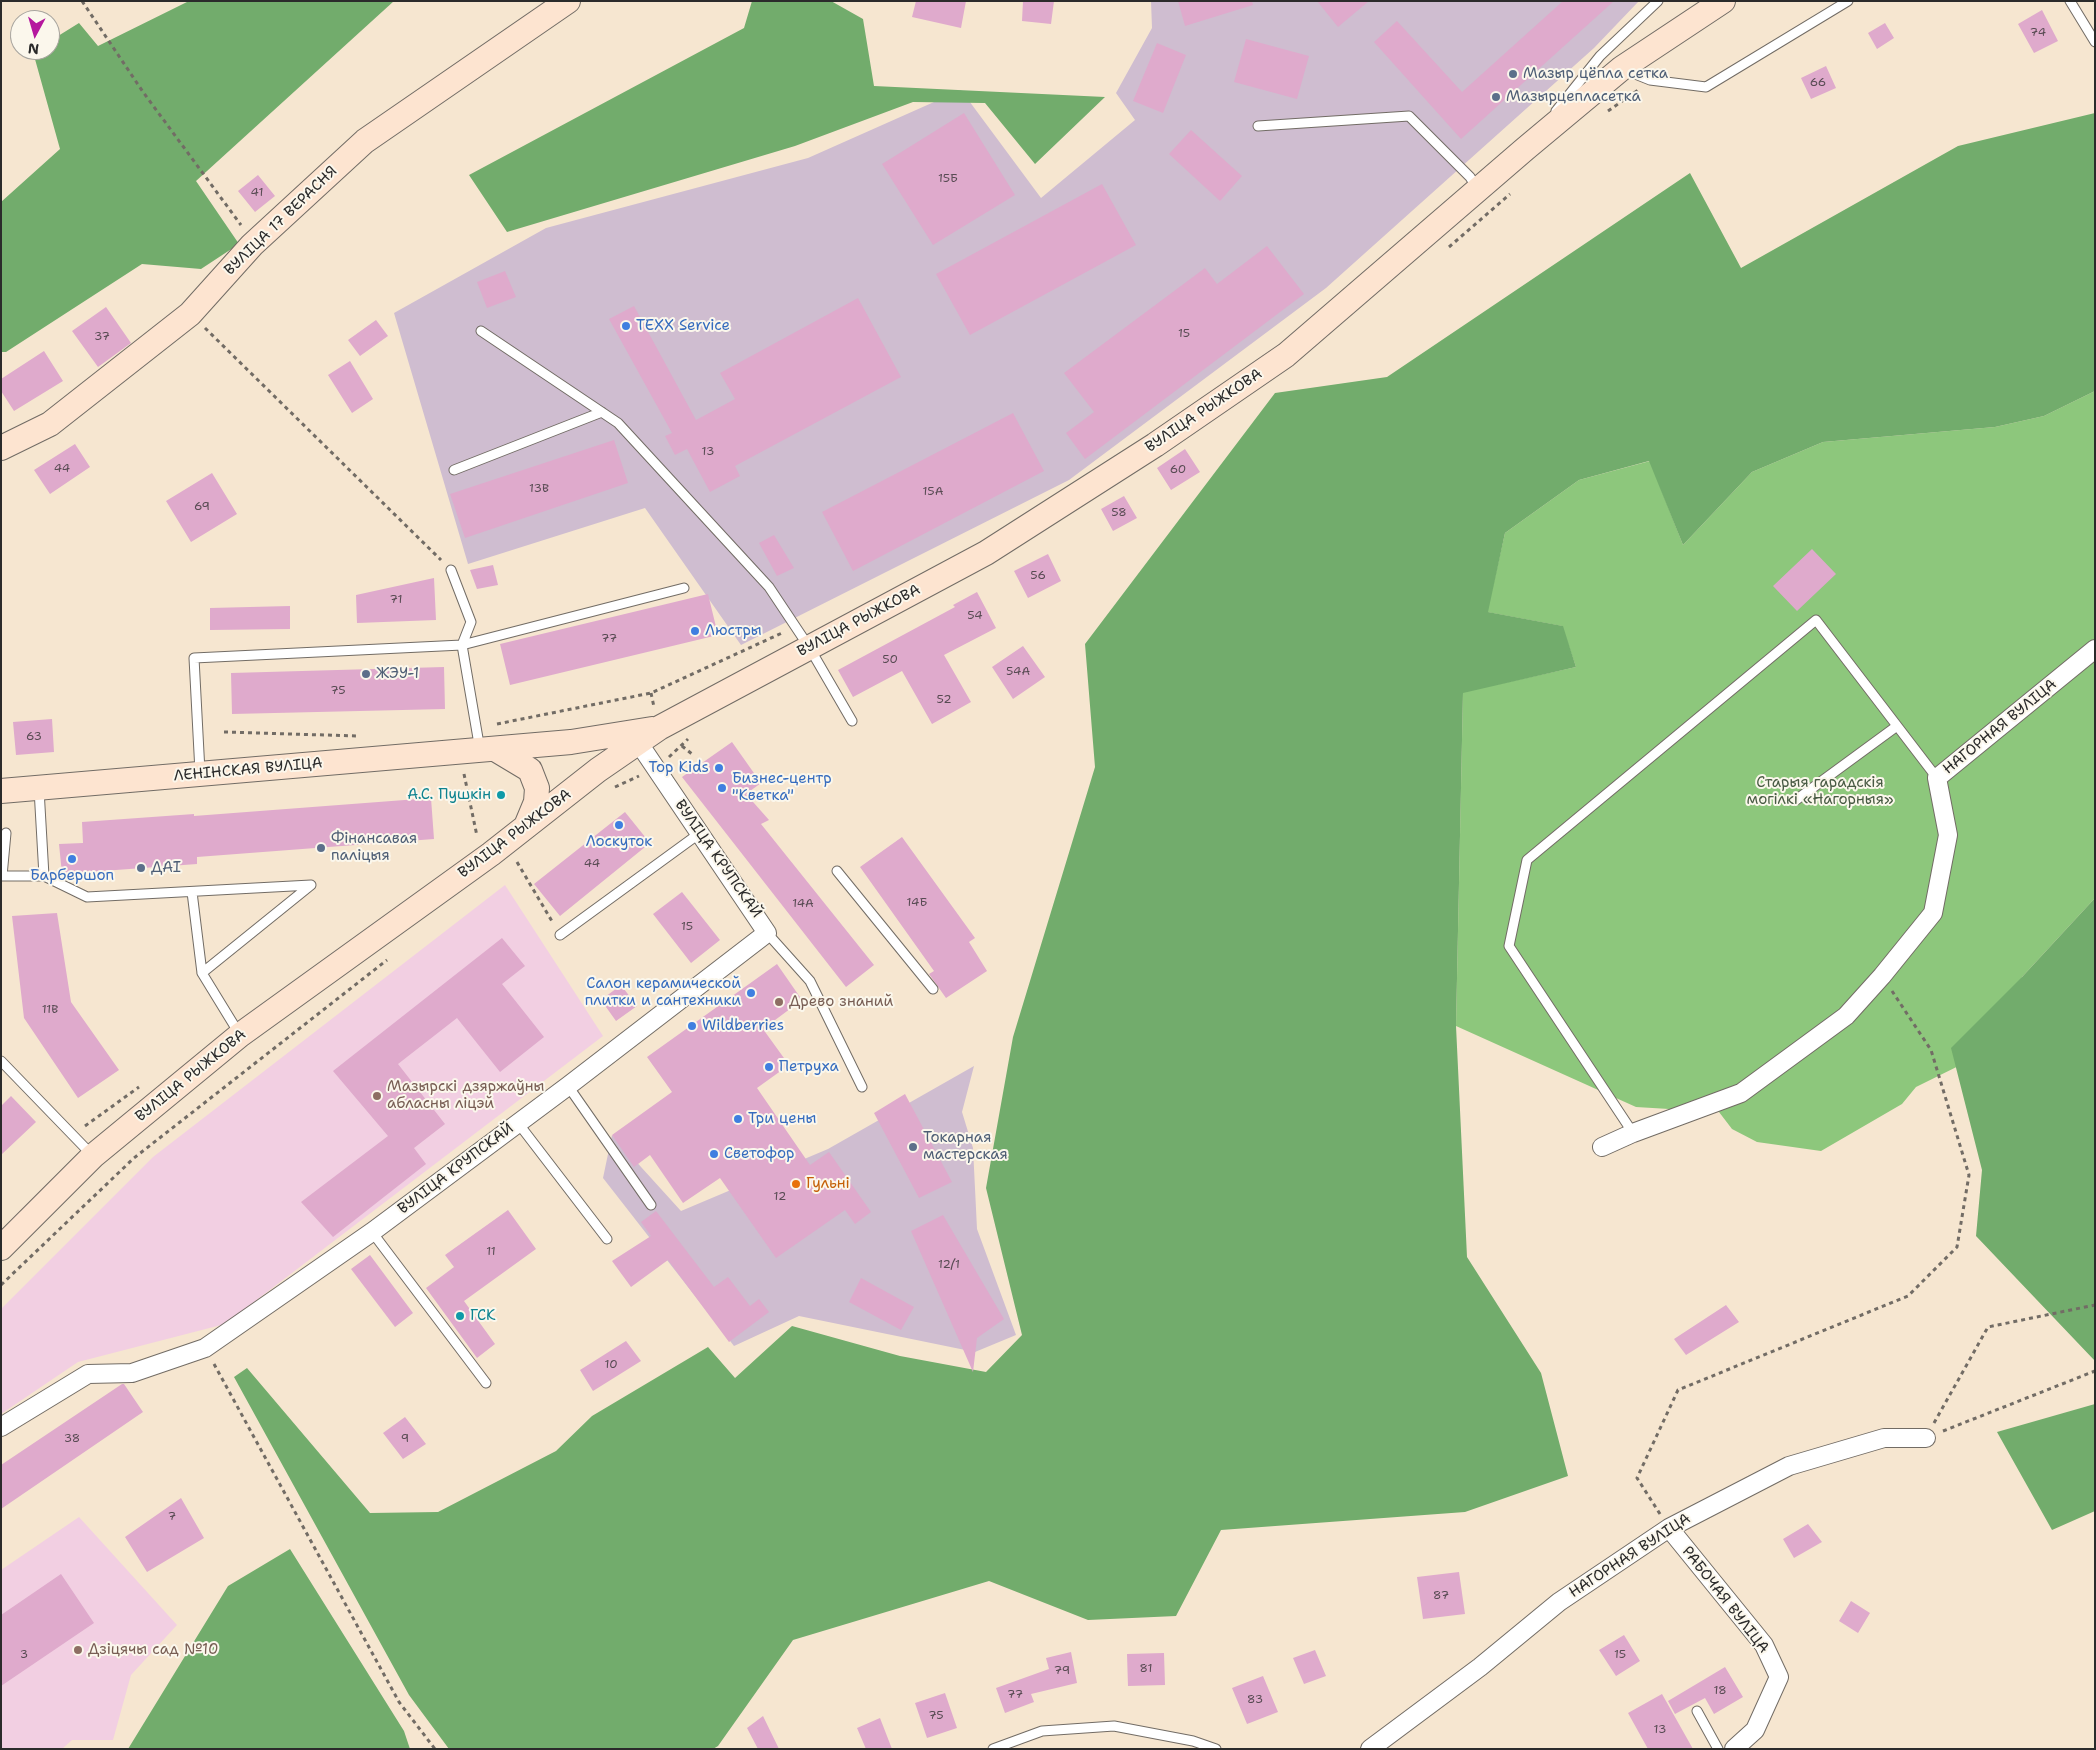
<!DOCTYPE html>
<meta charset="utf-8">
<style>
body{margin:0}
#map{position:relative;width:2096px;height:1750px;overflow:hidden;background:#f6e6d0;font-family:"Shantell Sans",sans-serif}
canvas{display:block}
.frame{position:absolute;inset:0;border:2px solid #2b2b2b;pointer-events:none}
.north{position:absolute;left:10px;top:10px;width:50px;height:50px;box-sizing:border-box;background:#fbf7ec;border:1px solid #a8a59f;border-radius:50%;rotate:186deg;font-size:14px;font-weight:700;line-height:20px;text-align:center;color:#2b2b2b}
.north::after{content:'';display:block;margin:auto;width:18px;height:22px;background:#b5179e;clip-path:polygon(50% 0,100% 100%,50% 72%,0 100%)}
</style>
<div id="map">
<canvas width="2096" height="1750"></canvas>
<div class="frame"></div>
<div class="north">N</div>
</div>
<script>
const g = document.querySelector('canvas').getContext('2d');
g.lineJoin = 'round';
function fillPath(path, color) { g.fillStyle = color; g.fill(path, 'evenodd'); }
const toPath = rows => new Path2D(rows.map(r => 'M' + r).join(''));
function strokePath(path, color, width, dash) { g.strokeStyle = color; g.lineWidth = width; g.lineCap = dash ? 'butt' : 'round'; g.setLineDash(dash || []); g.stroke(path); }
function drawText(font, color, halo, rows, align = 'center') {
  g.font = font + ' "Shantell Sans",sans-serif'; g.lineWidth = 4; g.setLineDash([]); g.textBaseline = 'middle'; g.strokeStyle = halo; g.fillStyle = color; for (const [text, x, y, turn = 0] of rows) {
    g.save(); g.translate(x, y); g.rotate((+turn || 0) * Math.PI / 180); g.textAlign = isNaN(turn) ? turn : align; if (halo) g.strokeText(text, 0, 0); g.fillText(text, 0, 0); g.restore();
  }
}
fillPath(toPath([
 [505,885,603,1036,225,1324,78,1362,1,1414,1,1309,153,1157],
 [79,1517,177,1625,131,1675,113,1740,72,1740,62,1749,1,1749,1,1570]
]), '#f2cfe2');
fillPath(toPath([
 [1151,1,1639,1,1594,48,1326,288,1069,480,741,645,645,508,468,564,394,313,546,228,808,158,961,90,1041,198,1135,120,1116,93,1152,28],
 [974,1066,962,1112,973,1148,977,1229,1016,1335,975,1352,799,1316,734,1346,603,1178,612,1135,681,1211,828,1149]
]), '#cfbdd0');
fillPath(toPath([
 [2095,391,2095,898,2022,977,2001,1045,1916,1087,1902,1104,1821,1151,1757,1142,1732,1129,1719,1112,1636,1107,1456,1026,1463,692,1576,667,1562,626,1487,612,1505,533,1579,480,1650,461,1683,545,1752,472,1823,442,1995,427,2044,416]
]), '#8dc77c');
fillPath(toPath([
 [189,1,394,1,196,181,239,244,201,269,142,264,6,352,1,352,1,202,60,149,33,52,36,50,50,50,50,41,79,23,98,46],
 [752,1,831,1,863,19,874,86,1105,97,1035,164,985,103,913,102,795,146,507,232,469,175,744,28],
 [2095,113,2095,391,2044,416,1995,427,1823,442,1752,472,1683,545,1649,461,1579,480,1505,533,1488,612,1563,626,1576,667,1463,693,1456,1026,1467,1257,1541,1373,1568,1476,1465,1512,1221,1530,1176,1616,1088,1620,989,1581,793,1640,718,1746,713,1749,449,1749,409,1695,234,1377,247,1368,370,1513,438,1512,556,1451,592,1416,708,1347,735,1378,792,1326,900,1356,986,1372,1022,1335,986,1188,1013,1037,1095,767,1085,644,1275,393,1387,377,1690,173,1741,268,1958,146],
 [2095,898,2095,1361,1976,1236,1982,1170,1951,1048,2022,977],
 [2095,1404,2095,1511,2052,1530,1997,1432],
 [290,1549,404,1731,410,1749,128,1749,228,1586]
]), '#72ac6c');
fillPath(toPath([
 [916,1,966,1,961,28,912,17],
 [1023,1,1054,1,1051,24,1022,21],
 [1178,1,1252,1,1253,5,1185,26],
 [1317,1,1369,1,1338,27],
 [1563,1,1614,1,1461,139,1374,42,1397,21,1462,92],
 [2042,10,2058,41,2034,53,2018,24],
 [1885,23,1894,38,1877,49,1868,33],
 [1246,39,1309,56,1297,99,1234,82],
 [1157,43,1186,55,1163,113,1133,101],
 [1826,66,1836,88,1811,99,1801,78],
 [964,113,1015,195,933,245,882,164],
 [1191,130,1242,176,1220,201,1169,154],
 [258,175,275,196,255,212,238,191],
 [1102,184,1136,245,970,335,936,274],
 [1267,246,1304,294,1085,459,1066,433,1094,412,1064,373,1205,268,1217,284],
 [505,271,516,297,487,308,477,282],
 [858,298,901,377,735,466,740,476,710,492,687,449,675,455,665,436,672,433,609,319,634,306,696,420,735,399,720,373],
 [106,307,131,343,98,367,72,331],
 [376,320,388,336,360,356,348,340],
 [44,351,63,381,14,411,1,391,1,379],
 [350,361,373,399,352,413,328,375],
 [1013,413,1044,471,853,571,822,512],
 [614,440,628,483,465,538,450,494],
 [75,444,90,467,50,494,34,470],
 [1185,449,1200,472,1171,490,1157,468],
 [212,473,237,514,191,542,166,501],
 [1124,496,1137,518,1113,531,1101,509],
 [774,535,794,568,777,576,759,543],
 [1812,549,1836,574,1797,611,1773,586],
 [1048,554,1061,581,1028,598,1014,571],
 [493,565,498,585,477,589,470,570],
 [434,578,436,620,357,623,356,595],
 [977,592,996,628,944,655,971,702,932,724,902,671,853,697,838,670,955,607,953,605],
 [708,594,718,635,510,685,500,644],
 [290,606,290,629,210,630,210,608],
 [1023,646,1045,677,1013,699,992,667],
 [444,667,445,709,232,714,231,673],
 [52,719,54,752,16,755,13,722],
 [732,742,761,783,746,794,769,820,761,824,874,965,846,987,682,777],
 [431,798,434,839,197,857,197,864,62,874,59,844,83,843,82,822,194,814,194,816],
 [625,812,650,843,560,916,534,884],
 [902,837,975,938,969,942,987,971,946,998,929,974,934,971,860,867],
 [682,892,720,940,691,963,653,914],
 [57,913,71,1002,119,1070,78,1098,24,1018,12,916],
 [502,938,525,966,502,984,544,1037,500,1072,457,1018,398,1064,445,1124,414,1148,426,1164,333,1237,301,1202,388,1136,333,1071],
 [777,964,802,1000,763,1029,789,1065,757,1088,810,1165,829,1152,871,1212,855,1224,845,1210,776,1258,720,1178,683,1203,650,1155,634,1167,612,1135,672,1092,647,1057],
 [621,985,637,1006,616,1021,601,1000],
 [905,1094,952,1182,919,1198,874,1113],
 [11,1096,36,1122,1,1155,1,1106],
 [508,1210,536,1249,464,1301,495,1344,477,1358,426,1288,454,1267,445,1255],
 [656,1211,714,1287,728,1277,750,1306,759,1299,769,1312,729,1342,668,1260,631,1287,612,1261,651,1236,641,1222],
 [943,1215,1004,1319,977,1338,973,1372,911,1231],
 [370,1255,413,1313,395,1327,351,1269],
 [861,1278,914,1307,901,1330,849,1302],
 [1726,1305,1739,1322,1686,1355,1674,1339],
 [626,1341,641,1361,593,1391,580,1370],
 [122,1384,124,1384,143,1412,1,1509,1,1465],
 [405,1417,426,1444,403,1459,383,1433],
 [181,1498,204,1538,147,1572,125,1537],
 [1808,1524,1822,1542,1794,1558,1783,1539],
 [1459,1572,1465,1614,1423,1619,1417,1577],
 [61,1574,94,1623,1,1686,1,1615],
 [1851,1601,1870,1613,1858,1633,1839,1621],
 [1624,1635,1640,1661,1616,1676,1599,1650],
 [1315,1650,1326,1676,1304,1684,1293,1658],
 [1071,1652,1077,1683,1031,1694,1034,1702,1005,1713,996,1688,1049,1669,1046,1658],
 [1164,1653,1165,1685,1128,1686,1127,1654],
 [1725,1667,1743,1697,1714,1714,1705,1698,1675,1714,1668,1701],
 [1263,1676,1278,1712,1247,1724,1232,1688],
 [945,1693,957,1728,927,1738,915,1703],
 [1662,1694,1693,1749,1648,1749,1628,1713],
 [763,1716,779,1749,758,1749,747,1728],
 [880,1718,892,1749,866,1749,857,1728]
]), '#dfaacc');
const lane = toPath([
 [2070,1,2095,42],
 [1625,70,1650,80,1706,87,1848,1],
 [1556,111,1600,56,1658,1],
 [1258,126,1409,116,1470,177,1477,188],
 [481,331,618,423,769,587,809,647,852,721],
 [454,470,602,412],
 [451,570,471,622,462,645,480,750],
 [200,772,194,658,462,645,684,588],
 [39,789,44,876,87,897,311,885],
 [1796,800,1897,726],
 [6,833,2,876,44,876],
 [837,871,933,989],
 [192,892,202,973],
 [767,933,810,981,862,1087],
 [560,935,700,833],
 [240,1035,202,973,311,885],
 [1,1061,93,1156],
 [568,1086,651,1205],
 [518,1123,607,1239],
 [1633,1133,1509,946,1527,860,1816,620,1937,778],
 [372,1232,486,1383],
 [1697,1711,1718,1749],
 [993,1749,1042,1731,1114,1726,1193,1741,1216,1749]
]);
const street = toPath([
 [1602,1147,1633,1133,1741,1093,1846,1016,1882,976,1933,913,1948,835,1937,778,2095,649],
 [1,1427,88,1374,132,1373,205,1348,372,1232,568,1086,767,933,638,742],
 [1669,1528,1764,1645,1779,1677,1755,1730,1734,1749],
 [1370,1749,1480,1667,1559,1602,1669,1528,1789,1466,1884,1438,1926,1438]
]);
const secondary = toPath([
 [1,448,50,424,190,314,252,245,365,141,568,1],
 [495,749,530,770,537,788,536,802,526,826],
 [1,791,571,742,652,729],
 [1,1248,93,1156,240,1035,491,854,598,770,659,728,986,553,1155,445,1286,355,1525,149,1622,68,1723,1]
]);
strokePath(lane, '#726c65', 11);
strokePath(street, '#726c65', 20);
strokePath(secondary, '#726c65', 26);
strokePath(toPath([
 [82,1,143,92,241,225],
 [1608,111,1638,90],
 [1449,247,1510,194],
 [205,328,441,560],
 [651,693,654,707],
 [497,724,651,693,782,633],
 [224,732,358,736],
 [682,746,692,754],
 [669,757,688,739],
 [464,774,477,836],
 [615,787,639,776],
 [517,862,553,923],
 [85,1126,139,1087],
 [1,1285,134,1158,387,960],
 [214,1364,399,1702,435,1749],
 [1934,1423,1988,1327,2095,1305],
 [1943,1431,2095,1371],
 [1660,1514,1637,1478,1678,1390,1908,1296,1957,1247,1969,1175,1931,1050,1892,991]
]), '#726c65', 3, [4, 4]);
strokePath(lane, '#fff', 9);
strokePath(street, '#fff', 18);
strokePath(secondary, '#fde4d0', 24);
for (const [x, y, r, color] of [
 [1513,74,5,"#5c6f8a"],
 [1496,97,5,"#5c6f8a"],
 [626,326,5,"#3f7fe0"],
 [695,631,5,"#3f7fe0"],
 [366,674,5,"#5c6f8a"],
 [719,768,5,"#3f7fe0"],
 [722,788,5,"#3f7fe0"],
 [501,795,5,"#0f9aa8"],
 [619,825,5,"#3f7fe0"],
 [321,848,5,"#5c6f8a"],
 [72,859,5,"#3f7fe0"],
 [141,868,5,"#5c6f8a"],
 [751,993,5,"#3f7fe0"],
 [779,1002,5,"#8d6e63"],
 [692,1026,5,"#3f7fe0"],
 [769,1067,5,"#3f7fe0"],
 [377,1096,5,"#8d6e63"],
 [738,1119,5,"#3f7fe0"],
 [913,1147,5,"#5c6f8a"],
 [714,1154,5,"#3f7fe0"],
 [796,1184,5,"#e8710a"],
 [460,1316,5,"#0f9aa8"],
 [78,1650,5,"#8d6e63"]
]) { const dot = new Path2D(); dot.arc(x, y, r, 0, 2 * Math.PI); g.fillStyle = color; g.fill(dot); strokePath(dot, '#fbf7ec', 2); }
drawText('12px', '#584b53', null, [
 ["74",2038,33],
 ["66",1818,83],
 ["15Б",948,179],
 ["41",257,193],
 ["15",1184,334],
 ["37",102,337],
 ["13",708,452],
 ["44",62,469],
 ["60",1178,470],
 ["13В",539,489],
 ["15А",933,492],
 ["69",202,507],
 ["58",1119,513],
 ["56",1038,576],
 ["71",396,600],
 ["54",975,616],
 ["77",609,639],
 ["50",890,660],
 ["54А",1018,672],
 ["75",338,691],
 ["52",944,700],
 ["63",34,737],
 ["44",592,864],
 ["14Б",917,903],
 ["14А",803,904],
 ["15",687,927],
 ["11В",50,1010],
 ["12",780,1197],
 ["11",491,1252],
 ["12/1",949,1265],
 ["10",611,1365],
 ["38",72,1439],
 ["9",405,1439],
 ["7",172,1517],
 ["87",1441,1596],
 ["3",24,1655],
 ["15",1620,1655],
 ["81",1146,1669],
 ["79",1062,1671],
 ["18",1720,1691],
 ["77",1015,1695],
 ["83",1255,1700],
 ["75",936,1716],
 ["13",1660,1730]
]);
drawText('15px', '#4e5e75', '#fbf7ec', [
 ["Мазыр цёпла сетка",1523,74],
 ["Мазырцепласетка",1506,97],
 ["ЖЭУ-1",376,674],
 ["Фінансавая",331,839],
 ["паліцыя",331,856],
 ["ДАІ",151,868],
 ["Токарная",923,1138],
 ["мастерская",923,1155]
], 'left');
drawText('15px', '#2b2b2b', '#fbf7ec', [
 ["ВУЛІЦА 17 ВЕРАСНЯ",281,221,-44],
 ["ВУЛІЦА РЫЖКОВА",1204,411,-34],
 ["ВУЛІЦА РЫЖКОВА",859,621,-28],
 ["НАГОРНАЯ ВУЛІЦА",2000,727,-39],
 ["ЛЕНІНСКАЯ ВУЛІЦА",248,770,-5],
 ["ВУЛІЦА РЫЖКОВА",515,834,-37],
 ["ВУЛІЦА КРУПСКАЙ",718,859,55],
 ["ВУЛІЦА РЫЖКОВА",191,1076,-39],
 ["ВУЛІЦА КРУПСКАЙ",456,1169,-37],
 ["НАГОРНАЯ ВУЛІЦА",1630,1556,-33],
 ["РАБОЧАЯ ВУЛІЦА",1725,1600,52]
]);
drawText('15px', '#366cbe', '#fbf7ec', [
 ["TEXX Service",636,326],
 ["Люстры",705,631],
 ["Top Kids",709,768,"right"],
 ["Бизнес-центр",732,779],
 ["\"Кветка\"",732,796],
 ["Лоскуток",619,842,"center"],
 ["Барбершоп",72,876,"center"],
 ["Салон керамической",741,984,"right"],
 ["плитки и сантехники",741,1001,"right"],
 ["Wildberries",702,1026],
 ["Петруха",779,1067],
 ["Три цены",748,1119],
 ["Светофор",724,1154]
], 'left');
drawText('15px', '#485a43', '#fbf7ec', [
 ["Старыя гарадскія",1820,783],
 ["могілкі «Нагорныя»",1820,800]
]);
drawText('15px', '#0d838f', '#fbf7ec', [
 ["А.С. Пушкін",491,795],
 ["ГСК",470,1316,"left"]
], 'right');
drawText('15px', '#785e54', '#fbf7ec', [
 ["Древо знаний",789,1002],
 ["Мазырскі дзяржаўны",387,1087],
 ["абласны ліцэй",387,1104],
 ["Дзіцячы сад №10",88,1650]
], 'left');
drawText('15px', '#c56008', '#fbf7ec', [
 ["Гульнi",806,1184]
], 'left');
</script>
